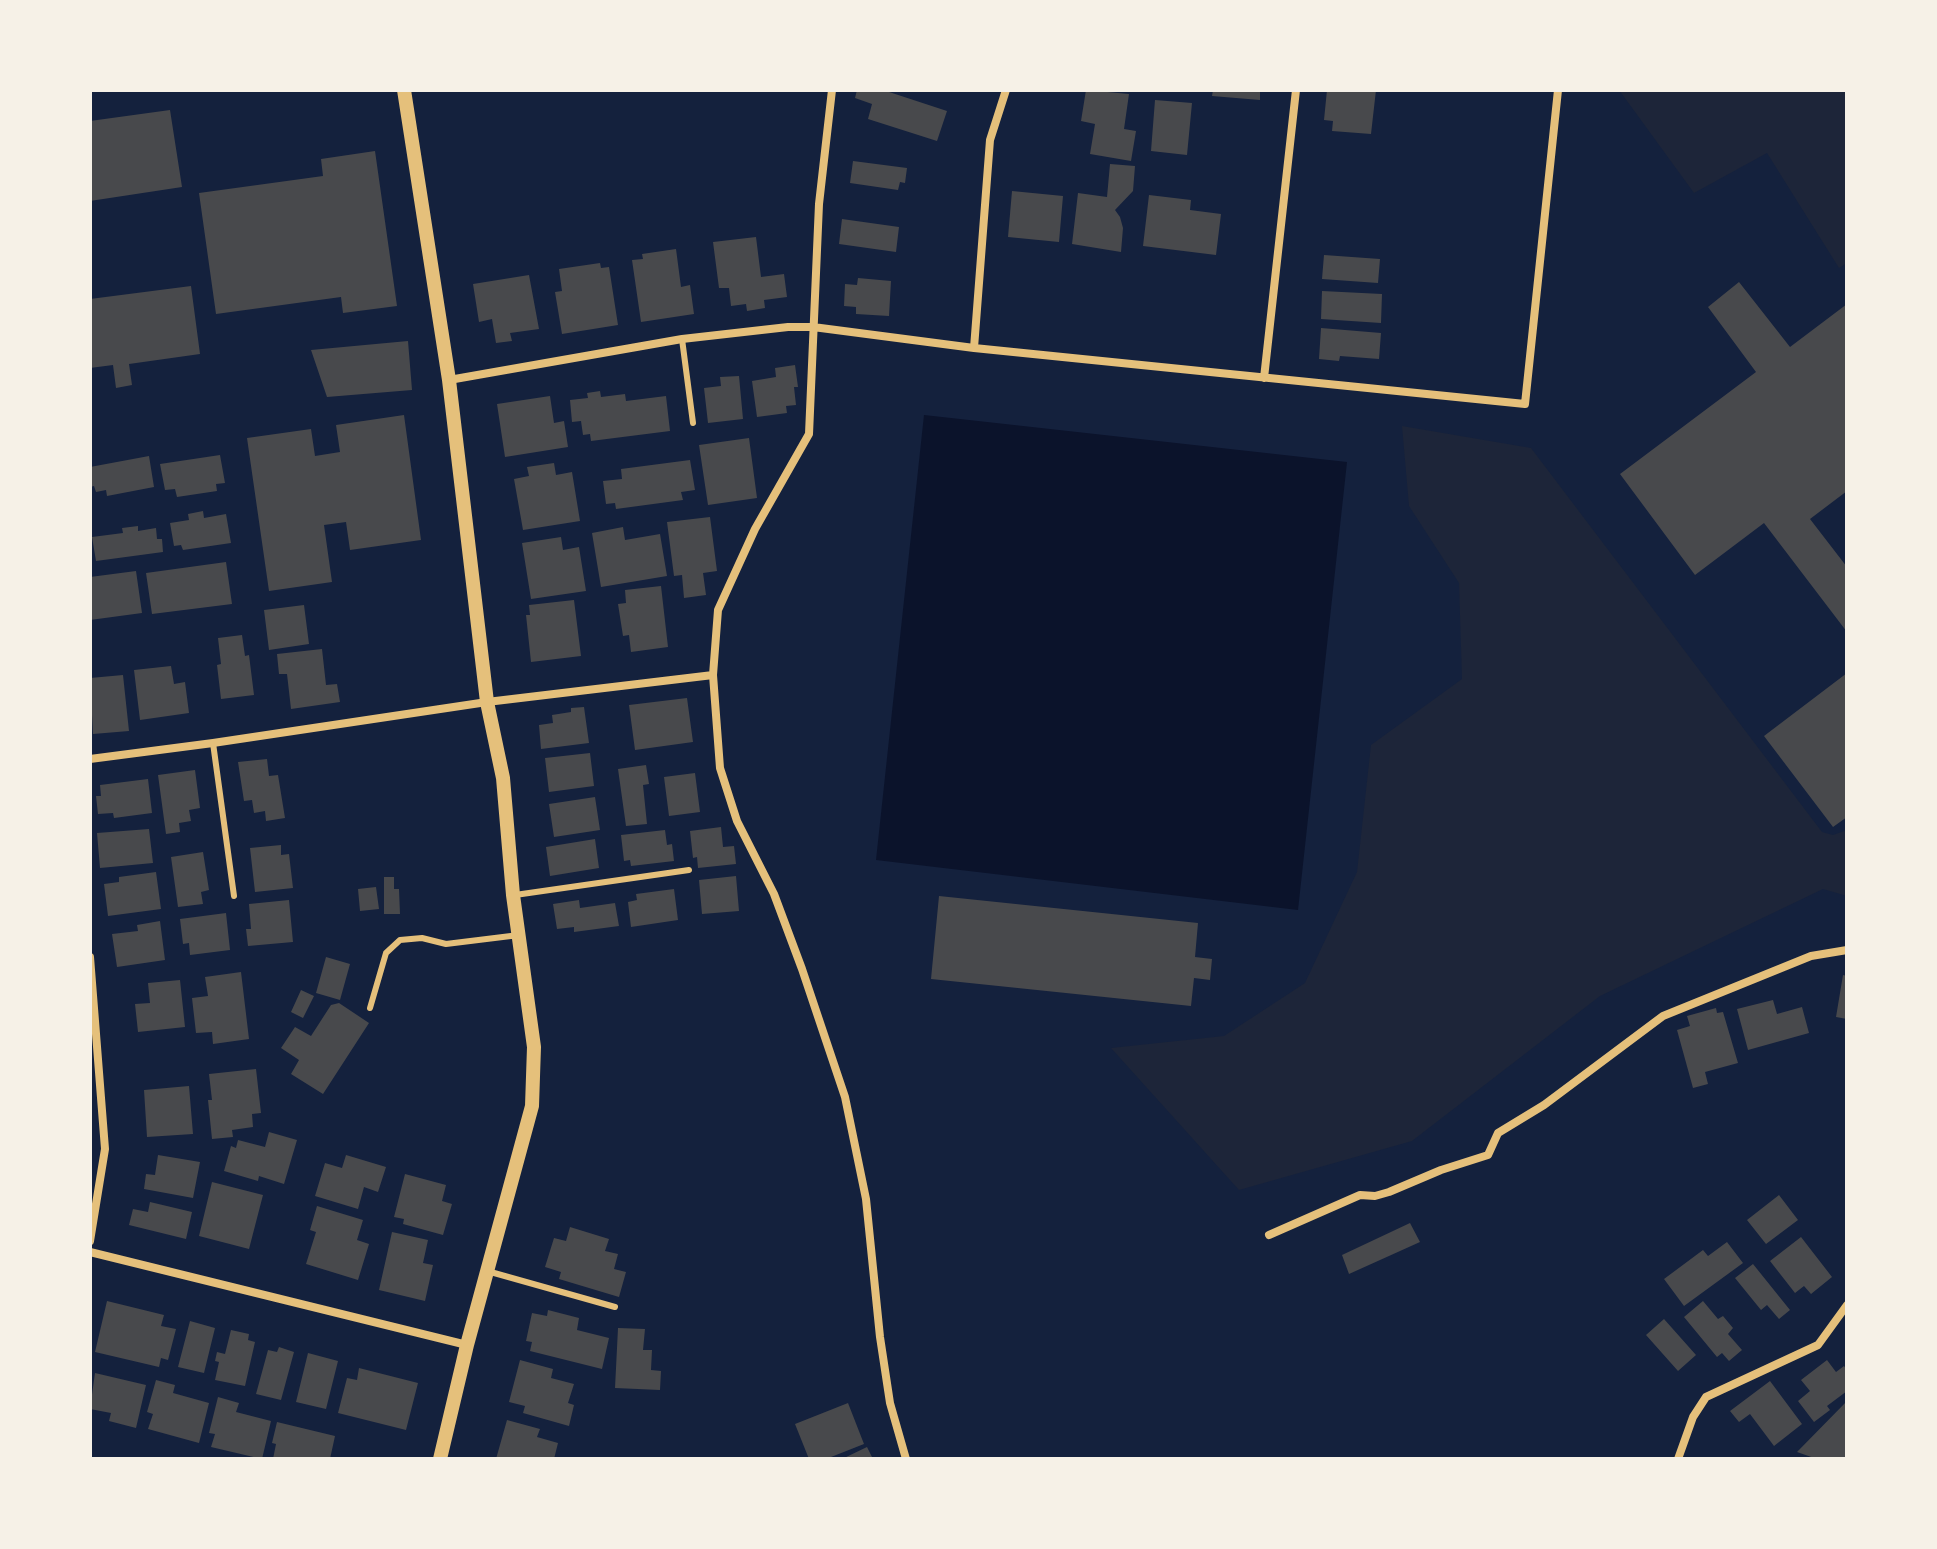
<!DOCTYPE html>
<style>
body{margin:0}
#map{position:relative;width:1937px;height:1549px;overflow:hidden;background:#14213d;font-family:Commissioner,sans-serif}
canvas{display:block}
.frame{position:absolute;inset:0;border:92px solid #f6f1e7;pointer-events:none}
</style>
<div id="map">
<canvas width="1937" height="1549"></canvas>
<div class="frame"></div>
</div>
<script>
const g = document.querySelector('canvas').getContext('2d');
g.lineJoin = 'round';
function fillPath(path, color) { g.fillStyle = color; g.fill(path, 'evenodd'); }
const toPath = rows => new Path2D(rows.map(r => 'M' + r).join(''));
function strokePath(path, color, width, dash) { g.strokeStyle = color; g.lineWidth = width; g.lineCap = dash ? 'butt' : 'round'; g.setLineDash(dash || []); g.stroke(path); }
fillPath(toPath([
 [1619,90,1846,90,1847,263,1839,268,1767,153,1694,193],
 [1402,426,1531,448,1822,832,1833,835,1847,830,1847,896,1823,889,1600,996,1412,1141,1239,1190,1111,1048,1224,1036,1305,983,1357,872,1371,745,1462,679,1459,583,1409,506]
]), '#1d2539');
fillPath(toPath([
 [924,415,1347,462,1298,910,876,860]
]), '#0b132b');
fillPath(toPath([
 [857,90,883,90,947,111,937,141,868,119,872,104,855,98],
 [1086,90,1129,94,1124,129,1136,131,1131,161,1090,154,1095,124,1081,121],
 [1213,90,1260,90,1260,100,1212,96],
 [1327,90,1376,90,1371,134,1332,131,1333,121,1324,120],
 [1155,100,1192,103,1187,155,1151,151],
 [170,110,182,187,90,201,90,121],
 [375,151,397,306,343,313,341,297,216,314,199,193,323,176,321,159],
 [853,161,907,168,905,183,900,182,898,190,850,183],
 [1110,164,1135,166,1133,191,1115,210,1120,217,1123,228,1121,252,1072,244,1078,193,1107,197],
 [1012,191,1063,196,1059,242,1008,237],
 [1149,195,1191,200,1190,210,1221,214,1216,255,1143,246],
 [842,219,899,227,896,252,839,244],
 [756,237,761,277,784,274,787,297,764,300,765,308,747,311,746,304,731,306,729,288,719,288,713,242],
 [676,249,681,287,690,285,694,314,641,322,632,260,643,259,642,254],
 [1324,255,1380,259,1378,283,1322,279],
 [600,263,601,268,609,267,618,325,562,334,555,292,562,291,559,269],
 [529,275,539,329,510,333,512,341,496,343,492,319,479,322,473,284],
 [858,278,891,281,889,316,856,314,856,307,844,306,845,284,857,285],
 [1739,282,1790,347,1847,304,1847,491,1810,519,1847,567,1847,632,1764,523,1695,575,1620,474,1756,372,1708,307],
 [191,286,200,354,129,364,132,385,116,388,113,365,90,368,90,299],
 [1322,291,1382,294,1381,323,1321,319],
 [1321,328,1381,333,1379,359,1340,356,1339,361,1319,359],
 [408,341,412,390,327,397,311,350],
 [795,365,798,387,794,387,796,405,786,406,787,413,757,417,752,381,776,377,775,368],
 [739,376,743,419,708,423,704,388,721,386,720,377],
 [600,391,601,397,625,394,626,401,666,396,670,431,591,441,590,434,583,435,581,421,572,422,570,400,588,398,587,393],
 [550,396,554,423,564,421,568,447,505,457,497,404],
 [404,415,421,540,350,550,346,522,324,525,332,582,269,591,247,438,311,429,315,456,340,452,336,425],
 [749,438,757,498,708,505,699,445],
 [220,455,225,483,216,484,217,491,177,497,175,489,165,490,160,464],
 [149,456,154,487,107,496,106,490,96,492,94,486,90,487,90,467],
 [690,460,695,490,681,492,683,500,616,509,615,503,606,504,603,481,622,479,621,469],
 [554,463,556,475,572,472,580,521,523,530,514,479,529,476,527,467],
 [203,511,204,518,226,514,231,543,183,550,181,545,174,546,170,523,189,520,188,514],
 [710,517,717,571,703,573,706,595,684,598,682,575,674,576,667,522],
 [138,526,138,531,156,528,157,539,162,539,163,552,96,561,92,537,123,533,122,528],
 [623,527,625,540,660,534,667,576,601,587,592,533],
 [561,537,563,550,579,547,586,591,531,599,522,543],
 [226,562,232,604,152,614,146,573],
 [136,571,142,613,90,620,90,577],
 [661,586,668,647,631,652,629,635,623,636,618,604,626,603,625,590],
 [574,600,581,656,531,662,526,615,530,615,529,605],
 [304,605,309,644,269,650,264,610],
 [242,635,245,656,249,655,254,695,221,699,217,665,221,664,218,638],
 [322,649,326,685,337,684,340,702,291,709,287,674,279,674,277,654],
 [171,666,174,684,185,682,189,713,140,720,134,670],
 [1847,673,1847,817,1833,827,1764,736],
 [123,675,129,731,93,734,90,678],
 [687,698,693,742,635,750,629,705],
 [584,707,589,743,541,749,539,725,553,723,552,715,571,712,571,708],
 [590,753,594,786,549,792,545,758],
 [267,759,269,776,278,775,285,818,266,821,265,811,254,813,252,800,244,801,238,762],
 [646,765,649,784,643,785,647,824,626,826,618,769],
 [195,770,200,808,189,810,191,821,179,823,180,832,166,834,158,775],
 [695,773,700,812,669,816,664,777],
 [148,779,152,813,114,818,113,813,98,814,96,796,101,796,100,785],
 [595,797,600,830,554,837,549,804],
 [721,827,723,847,734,846,736,864,698,868,697,857,693,858,690,831],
 [149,829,153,863,100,868,97,833],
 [665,830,667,845,672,844,674,861,631,866,630,860,624,861,621,835],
 [595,839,599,868,550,876,546,847],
 [281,845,281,855,289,854,293,888,255,892,250,848],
 [203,852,209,890,201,892,203,904,178,907,171,857],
 [156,872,161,909,108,916,104,884,119,882,119,877],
 [736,876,739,911,702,914,699,880],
 [384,877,394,877,394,889,399,889,400,914,384,914],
 [376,887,379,909,360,911,358,889],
 [674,889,678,920,631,927,628,902,637,900,636,894],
 [939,896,1198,923,1195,957,1212,959,1210,980,1194,978,1191,1006,931,979],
 [289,900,293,942,248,946,246,929,251,929,249,904],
 [579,900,580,908,615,903,619,926,574,932,574,927,557,929,553,904],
 [226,913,230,950,190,955,189,943,183,944,180,919],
 [160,921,165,960,117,967,112,934,138,931,137,925],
 [326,957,350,964,340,1000,316,993],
 [241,972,249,1039,213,1044,212,1032,196,1033,192,998,208,996,205,977],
 [1843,975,1847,976,1847,1019,1836,1017],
 [180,980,185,1027,138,1032,135,1004,150,1003,148,983],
 [301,990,314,996,303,1018,291,1012],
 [1773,1000,1777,1014,1802,1007,1809,1033,1748,1050,1737,1009],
 [339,1003,369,1023,323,1094,291,1074,299,1060,281,1048,295,1027,311,1036,331,1005],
 [1716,1008,1717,1013,1723,1012,1738,1063,1705,1072,1708,1084,1693,1088,1677,1030,1690,1026,1687,1016],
 [256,1069,261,1113,252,1114,253,1127,232,1130,233,1137,212,1139,208,1100,212,1100,209,1074],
 [189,1086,193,1134,147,1137,144,1090],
 [269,1132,297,1140,284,1184,259,1176,258,1181,224,1171,231,1146,236,1148,238,1140,265,1147],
 [158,1155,200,1162,193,1198,144,1189,146,1174,155,1175],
 [346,1155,386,1167,378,1192,364,1187,358,1209,315,1196,325,1163,342,1168],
 [405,1174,446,1185,442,1201,452,1204,443,1235,403,1224,404,1219,394,1217],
 [212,1182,263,1195,249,1249,199,1236],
 [1779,1195,1798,1220,1766,1244,1747,1220],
 [150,1202,192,1212,186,1239,129,1225,133,1209,148,1212],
 [317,1206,363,1220,357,1240,369,1244,358,1280,306,1264,316,1232,310,1230],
 [1410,1223,1420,1242,1349,1274,1342,1255],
 [570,1227,609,1239,605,1251,618,1254,614,1269,626,1272,619,1297,559,1279,561,1272,545,1267,554,1238,566,1241],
 [392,1232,428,1240,423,1263,433,1265,425,1301,379,1290],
 [1801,1237,1832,1277,1811,1294,1804,1286,1795,1293,1770,1261],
 [1727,1242,1743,1263,1684,1306,1664,1279,1703,1250,1708,1256],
 [1753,1264,1790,1310,1779,1319,1767,1305,1761,1310,1735,1278],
 [107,1301,164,1315,161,1326,176,1329,168,1360,161,1358,159,1367,95,1352],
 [1703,1301,1718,1319,1723,1316,1733,1328,1728,1334,1742,1350,1729,1361,1722,1353,1717,1357,1684,1317],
 [548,1310,579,1318,577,1330,609,1338,602,1369,530,1351,532,1342,526,1341,532,1313,547,1316],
 [1664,1319,1696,1355,1678,1371,1646,1335],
 [190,1321,215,1328,204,1373,178,1367],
 [618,1328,645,1329,643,1350,652,1350,651,1370,661,1371,660,1390,615,1388],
 [231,1330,249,1334,248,1340,255,1342,245,1386,215,1380,219,1362,215,1361,217,1352,225,1354],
 [279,1347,294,1352,281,1400,256,1394,268,1350,277,1352],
 [308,1353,338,1361,326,1409,296,1402],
 [520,1360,553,1369,551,1378,574,1384,568,1403,574,1405,569,1426,523,1413,525,1406,509,1402],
 [1827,1360,1836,1372,1844,1366,1847,1370,1847,1391,1827,1406,1830,1410,1814,1422,1798,1401,1810,1391,1801,1380],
 [359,1368,418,1383,406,1430,338,1413,347,1378,357,1380],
 [95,1373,146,1385,136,1428,109,1421,111,1413,90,1409],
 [156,1380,175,1385,173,1393,209,1403,199,1443,148,1429,153,1414,147,1412],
 [1770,1381,1802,1424,1774,1446,1750,1414,1739,1422,1730,1411],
 [218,1397,239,1403,236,1412,271,1421,262,1459,211,1447,215,1434,209,1433],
 [1847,1401,1847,1459,1817,1459,1797,1452],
 [848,1403,864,1444,826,1459,809,1459,795,1424],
 [507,1420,540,1429,537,1437,558,1443,554,1459,496,1459],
 [277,1422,335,1436,330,1459,273,1459,276,1444,272,1443],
 [867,1447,873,1459,842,1459]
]), '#48494c');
strokePath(toPath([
 [682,339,693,423],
 [213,743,234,896],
 [515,895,689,870],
 [370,1008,386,953,400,940,422,938,446,944,519,935],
 [487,1271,615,1307]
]), '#e5c07b', 6);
strokePath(toPath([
 [832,90,819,204,809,434,755,529,718,610,713,675,720,768,737,821,774,894,802,969,845,1097,866,1199,880,1337,890,1403,906,1459],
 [1006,90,990,140,974,348,1525,404,1558,90],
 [1264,378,1296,90],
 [449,380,682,339,788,327,813,327,974,348],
 [90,759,213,743,487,702,713,675],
 [90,957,105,1149,90,1241],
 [1269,1235,1360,1195,1375,1196,1389,1192,1441,1170,1488,1155,1498,1133,1544,1105,1663,1016,1811,956,1847,950],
 [90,1252,467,1345],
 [1678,1459,1693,1417,1706,1397,1818,1345,1847,1305]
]), '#e5c07b', 8);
strokePath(toPath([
 [404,90,449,380,487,702,503,778,513,895,534,1047,532,1106,467,1345,440,1459]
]), '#e5c07b', 14);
</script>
